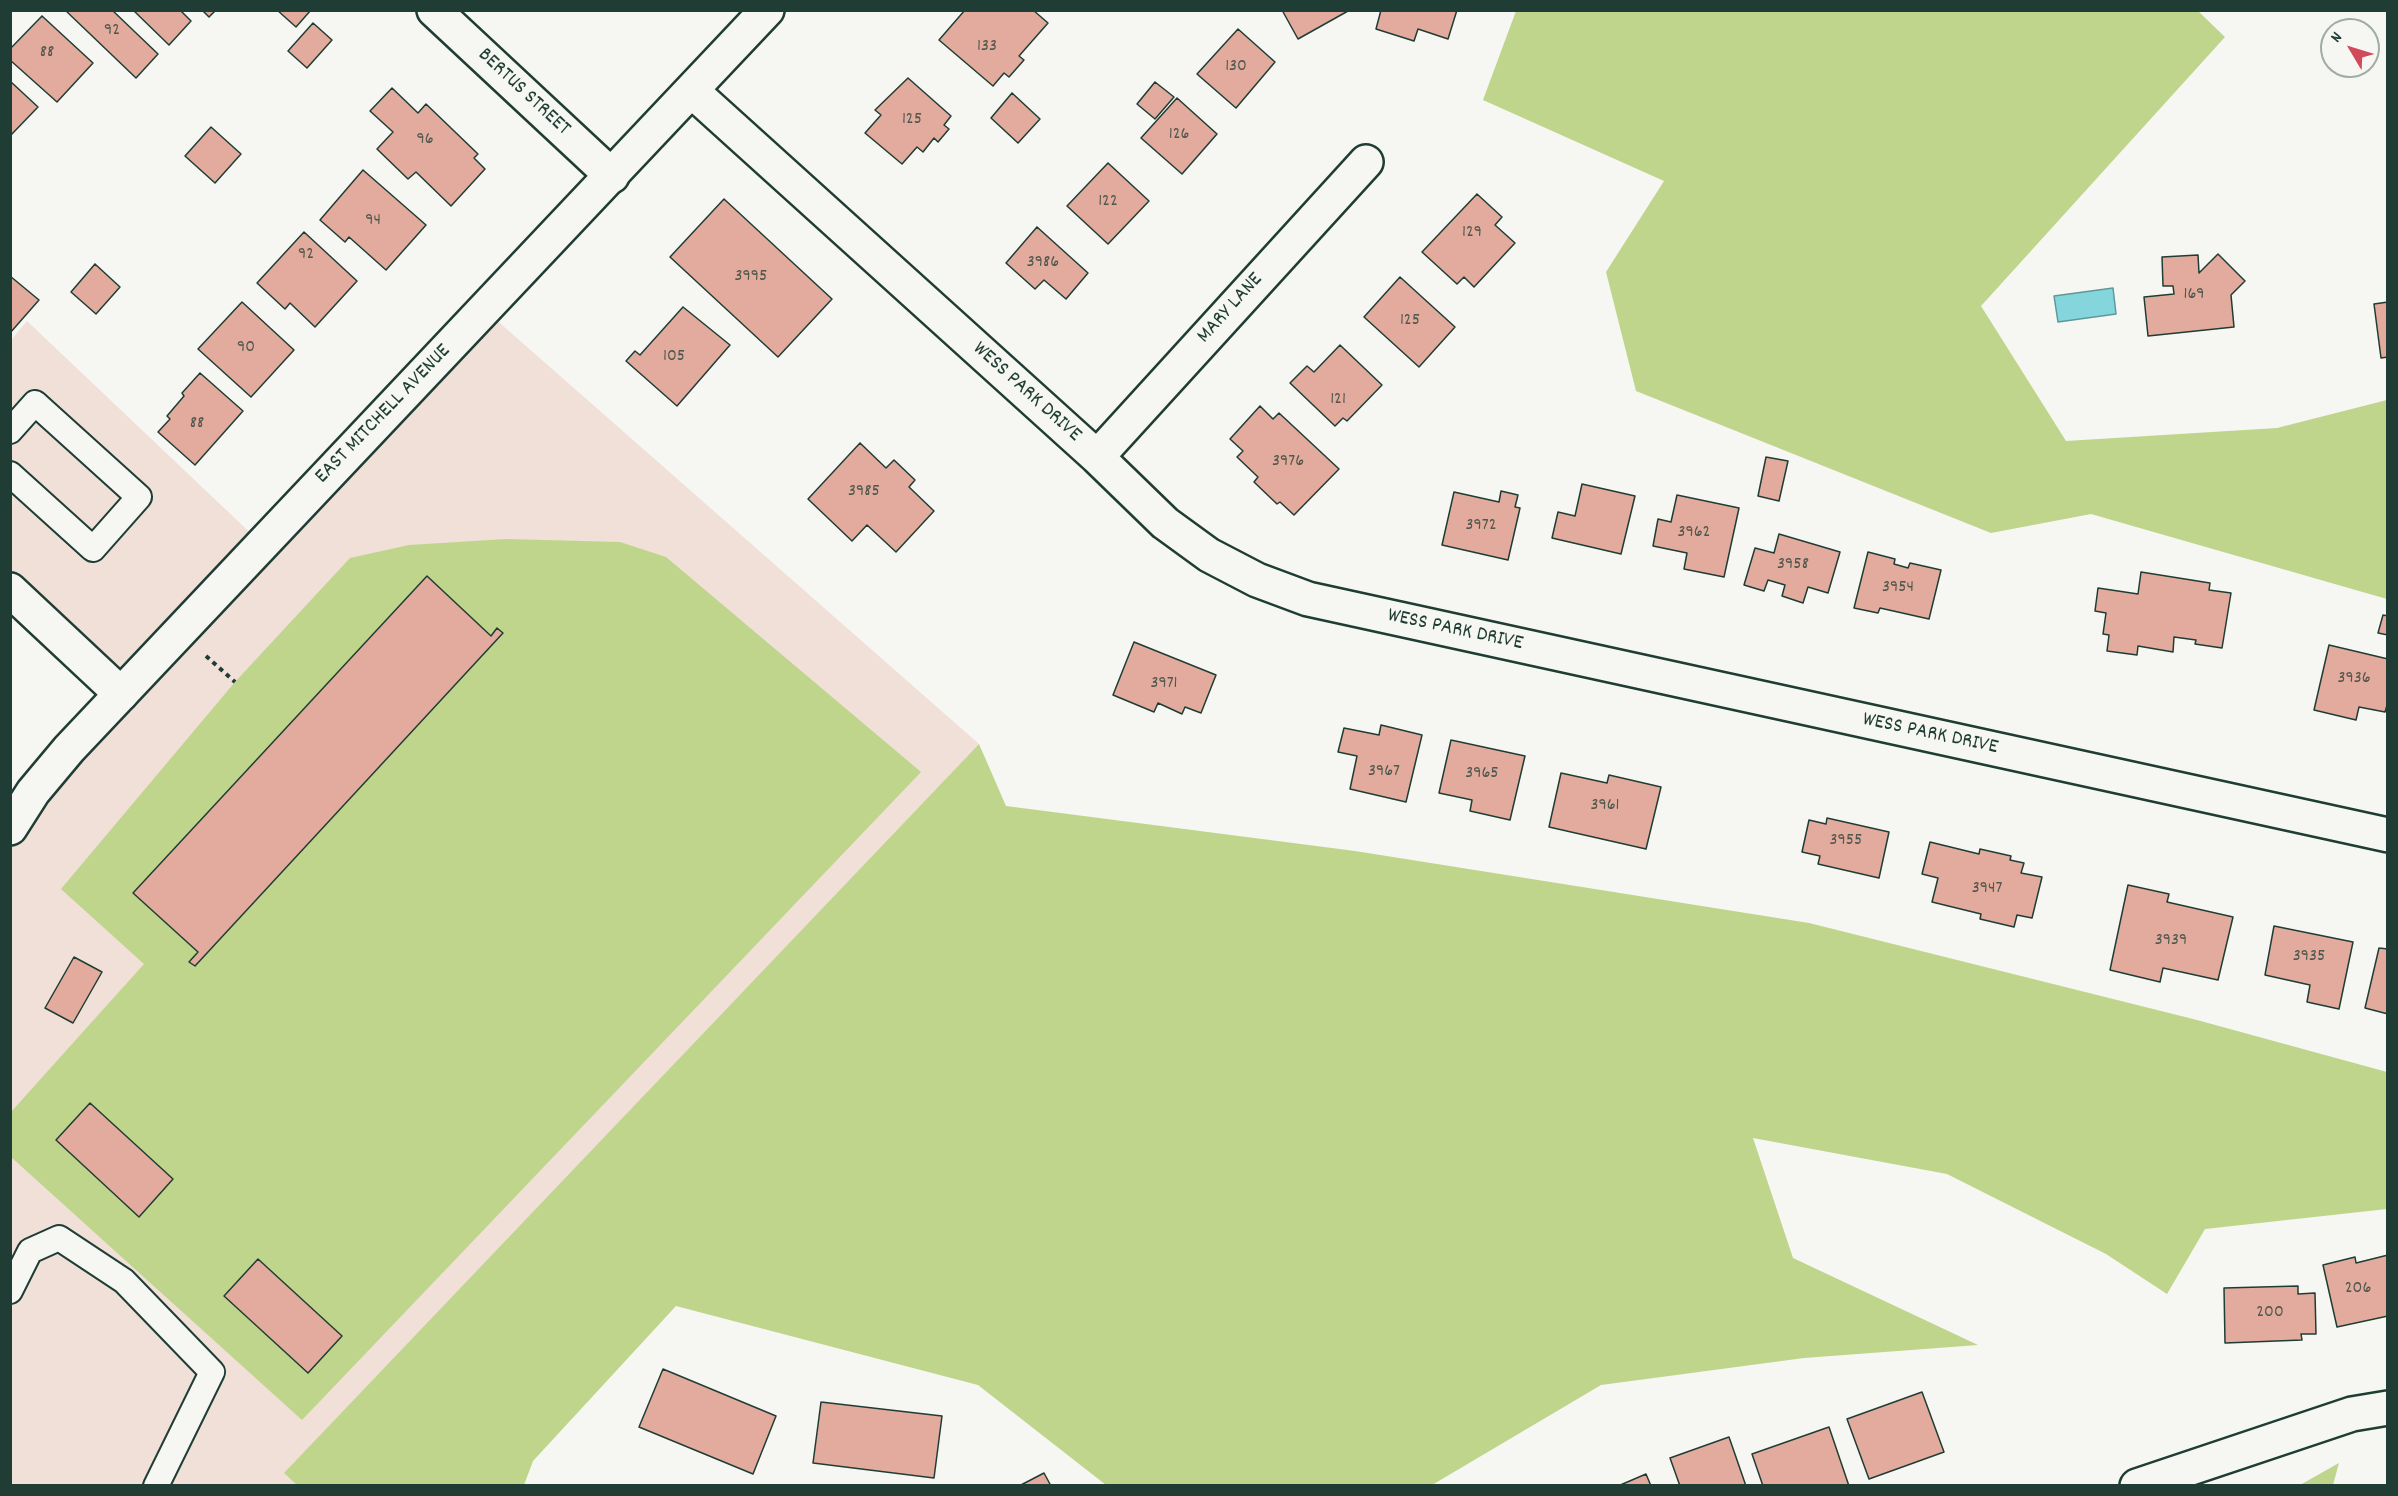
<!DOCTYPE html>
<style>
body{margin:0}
#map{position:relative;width:2398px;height:1496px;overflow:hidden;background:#f6f6f2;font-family:Dekko,sans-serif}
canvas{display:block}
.frame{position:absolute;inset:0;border:12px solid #1f3d34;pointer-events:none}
.north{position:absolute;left:2320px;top:18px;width:60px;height:60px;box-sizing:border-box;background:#f6f6f2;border:2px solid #a0aca6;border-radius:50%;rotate:308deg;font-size:16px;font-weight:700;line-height:24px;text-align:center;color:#1f3d34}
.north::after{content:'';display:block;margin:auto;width:21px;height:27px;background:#d1495b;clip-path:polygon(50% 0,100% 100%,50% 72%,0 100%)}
</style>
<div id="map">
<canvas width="2398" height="1496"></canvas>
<div class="frame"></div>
<div class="north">N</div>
</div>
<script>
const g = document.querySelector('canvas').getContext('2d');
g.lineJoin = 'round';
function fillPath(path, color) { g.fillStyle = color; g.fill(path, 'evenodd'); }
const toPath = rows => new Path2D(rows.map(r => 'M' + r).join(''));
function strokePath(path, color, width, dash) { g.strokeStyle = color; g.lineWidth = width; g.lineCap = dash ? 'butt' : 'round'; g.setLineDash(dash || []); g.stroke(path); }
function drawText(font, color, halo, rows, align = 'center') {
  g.font = font + ' Dekko,sans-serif'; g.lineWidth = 6; g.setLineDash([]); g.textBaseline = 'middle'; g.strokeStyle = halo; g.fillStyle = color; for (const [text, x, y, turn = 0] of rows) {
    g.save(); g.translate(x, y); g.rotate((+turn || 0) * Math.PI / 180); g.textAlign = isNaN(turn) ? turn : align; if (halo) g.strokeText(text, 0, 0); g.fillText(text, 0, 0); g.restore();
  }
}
fillPath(toPath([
 [485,310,979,744,285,1473,298,1485,11,1485,10,828,121,694,11,590,11,340,27,321,261,543]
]), '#f0e0d8');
fillPath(toPath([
 [1516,11,2198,11,2225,37,1981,306,2066,441,2277,428,2387,400,2387,599,2091,514,1991,533,1636,391,1606,272,1664,181,1483,100],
 [506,539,620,542,666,557,921,772,302,1420,11,1157,11,1112,144,964,61,889,235,682,350,558,409,545],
 [979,744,1006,806,1355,851,1809,923,2197,1020,2387,1072,2387,1209,2205,1229,2167,1294,2106,1254,1947,1174,1753,1138,1793,1258,1978,1345,1804,1358,1601,1385,1432,1485,1106,1485,978,1385,676,1306,533,1461,524,1485,298,1486,284,1473],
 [2339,1463,2333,1485,2300,1485]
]), '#bed58b');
const water = toPath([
 [2113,288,2116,314,2058,322,2054,296,2113,288]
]);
fillPath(water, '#85d6dc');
strokePath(water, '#5c9999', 1.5);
const building = toPath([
 [65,10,112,10,158,54,136,78,65,10],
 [133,10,180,10,191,21,169,45,133,10],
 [202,10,216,10,209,17,202,10],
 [277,10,311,10,296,27,277,10],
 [965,10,1033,10,1048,23,1019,56,1024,60,1009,77,1004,73,993,86,939,40,965,10],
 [1282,10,1348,10,1348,11,1298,39,1282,10],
 [1381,10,1457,10,1448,39,1418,29,1414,41,1376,29,1381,10],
 [42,16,93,63,57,102,10,60,10,49,42,16],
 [313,23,332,40,307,68,288,51,313,23],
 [1238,29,1275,62,1236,108,1197,74,1238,29],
 [908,78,951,116,944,125,949,129,938,142,934,138,923,152,917,147,902,164,865,133,881,115,875,110,908,78],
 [10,81,38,107,10,136,10,81],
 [1155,82,1174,97,1155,119,1137,104,1155,82],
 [392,88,418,113,426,104,478,154,474,158,485,169,451,206,416,172,408,179,377,149,393,132,370,111,392,88],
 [1012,93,1040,119,1018,143,991,118,1012,93],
 [1177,98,1217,134,1182,174,1141,138,1177,98],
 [211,127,241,154,215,183,185,156,211,127],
 [1108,163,1149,201,1108,244,1067,206,1108,163],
 [363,170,426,225,386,270,349,237,345,242,320,220,363,170],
 [1477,194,1502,217,1495,225,1515,243,1474,287,1464,277,1457,284,1422,252,1477,194],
 [724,199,832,299,778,357,670,257,724,199],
 [1037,227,1088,273,1066,299,1044,280,1035,289,1006,263,1037,227],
 [304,232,357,281,315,327,290,303,285,309,257,283,304,232],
 [2218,254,2245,281,2231,295,2234,327,2148,336,2144,297,2174,294,2173,286,2163,286,2162,257,2198,255,2199,273,2218,254],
 [95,264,120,287,96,314,71,292,95,264],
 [10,276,39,300,10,333,10,276],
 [1400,277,1455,327,1419,367,1364,317,1400,277],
 [242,302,294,350,251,397,198,349,242,302],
 [2388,302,2388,357,2381,358,2374,304,2388,302],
 [683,307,730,345,677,406,626,361,635,351,640,355,683,307],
 [1340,345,1382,385,1347,421,1343,418,1335,426,1290,383,1307,366,1314,372,1340,345],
 [200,373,243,411,195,465,158,432,170,419,167,416,184,396,182,393,200,373],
 [1260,406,1273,419,1279,413,1339,469,1294,515,1280,502,1277,504,1254,482,1258,477,1237,457,1243,451,1230,439,1260,406],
 [860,443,886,468,894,460,915,480,909,487,934,511,896,552,867,525,852,541,808,499,860,443],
 [1766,457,1788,461,1779,501,1758,496,1766,457],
 [1582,484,1635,496,1621,554,1552,538,1558,512,1575,516,1582,484],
 [1501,491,1518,495,1515,507,1520,508,1508,560,1442,545,1454,492,1499,502,1501,491],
 [1677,495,1739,508,1724,577,1684,569,1687,553,1653,546,1658,519,1671,522,1677,495],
 [1779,534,1840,552,1828,593,1808,587,1803,603,1782,596,1785,585,1768,580,1764,591,1744,585,1755,548,1774,553,1779,534],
 [1868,552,1895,559,1894,564,1908,568,1910,563,1941,570,1929,619,1880,608,1878,613,1854,608,1868,552],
 [2141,572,2210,583,2209,590,2231,593,2222,648,2195,644,2196,640,2174,637,2173,652,2138,646,2137,655,2107,651,2109,635,2103,634,2106,613,2095,611,2098,588,2138,594,2141,572],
 [427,576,491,636,497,628,503,633,195,966,189,962,198,952,133,893,427,576],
 [2383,615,2388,616,2388,635,2378,633,2383,615],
 [1134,642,1216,675,1201,713,1185,707,1182,714,1158,703,1154,712,1113,695,1134,642],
 [2329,645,2388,659,2388,702,2385,712,2359,707,2356,720,2314,710,2329,645],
 [1381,725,1422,735,1406,802,1350,789,1357,756,1338,752,1344,728,1379,735,1381,725],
 [1451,740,1525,756,1510,820,1470,811,1472,800,1439,793,1451,740],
 [1561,773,1607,783,1609,775,1661,787,1646,849,1549,827,1561,773],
 [1827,818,1889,832,1879,878,1818,864,1820,856,1802,852,1809,820,1826,824,1827,818],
 [1930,842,1979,854,1980,849,2011,856,2010,860,2024,863,2021,873,2042,877,2032,918,2017,915,2014,927,1980,919,1981,914,1932,902,1938,878,1922,874,1930,842],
 [2128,885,2169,894,2167,902,2233,917,2218,980,2163,968,2160,982,2110,970,2128,885],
 [2274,926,2353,942,2339,1009,2307,1002,2310,985,2265,975,2274,926],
 [2379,948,2388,949,2388,1014,2365,1008,2379,948],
 [74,957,102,972,73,1023,45,1008,74,957],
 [90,1103,173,1179,139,1217,56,1140,90,1103],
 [2388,1255,2388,1316,2337,1327,2323,1265,2355,1257,2356,1263,2388,1255],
 [258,1259,342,1336,308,1373,224,1296,258,1259],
 [2298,1286,2298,1294,2315,1293,2316,1334,2301,1334,2302,1340,2225,1343,2224,1288,2298,1286],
 [663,1369,776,1416,753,1474,639,1427,663,1369],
 [1922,1392,1944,1452,1869,1479,1847,1419,1922,1392],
 [821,1402,942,1416,934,1478,813,1463,821,1402],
 [1829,1427,1849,1486,1763,1486,1752,1454,1829,1427],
 [1729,1437,1746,1486,1680,1486,1670,1458,1729,1437],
 [1044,1473,1051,1486,1019,1486,1044,1473],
 [1646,1474,1651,1486,1618,1486,1646,1474]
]);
fillPath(building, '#e3ab9d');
strokePath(building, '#1f3d34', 1.5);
const lane = toPath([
 [10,431,35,403,139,497,93,549,10,474],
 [10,1291,30,1251,59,1238,124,1281,212,1372,156,1486]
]);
const street = toPath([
 [434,10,612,176],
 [692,91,1097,457,1165,523,1209,555,1257,580,1308,599,2388,835],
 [1097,457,1366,162],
 [10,590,121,694]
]);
const secondary = toPath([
 [10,828,33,792,69,749,767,10],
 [2137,1486,2352,1414,2388,1408]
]);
strokePath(lane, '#1f3d34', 28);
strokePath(street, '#1f3d34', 38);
strokePath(secondary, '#1f3d34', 38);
strokePath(toPath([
 [206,656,235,682]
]), '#1f3d34', 4, [4.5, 4.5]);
strokePath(lane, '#f6f6f2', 24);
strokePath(street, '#f6f6f2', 33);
strokePath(secondary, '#f6f6f2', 33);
drawText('18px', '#50584e', null, [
 ["92",112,32],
 ["133",987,48],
 ["88",47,54],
 ["130",1236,68],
 ["125",912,121],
 ["126",1179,136],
 ["96",425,141],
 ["122",1108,203],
 ["94",373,222],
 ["129",1472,234],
 ["92",306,256],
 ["3986",1043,264],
 ["3995",751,278],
 ["169",2194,296],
 ["125",1410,322],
 ["90",246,349],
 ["105",674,358],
 ["121",1338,401],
 ["88",197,425],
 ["3976",1288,463],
 ["3985",864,493],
 ["3972",1481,527],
 ["3962",1694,534],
 ["3958",1793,566],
 ["3954",1898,589],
 ["3936",2354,680],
 ["3971",1164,685],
 ["3967",1384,773],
 ["3965",1482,775],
 ["3961",1605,807],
 ["3955",1846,842],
 ["3947",1987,890],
 ["3939",2171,942],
 ["3935",2309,958],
 ["206",2358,1290],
 ["200",2270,1314]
]);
drawText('21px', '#1f3d34', '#f6f6f2', [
 ["BERTUS STREET",523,93,43],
 ["MARY LANE",1231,309,-48],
 ["WESS PARK DRIVE",1026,393,42],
 ["EAST MITCHELL AVENUE",384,415,-46],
 ["WESS PARK DRIVE",1455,631,12],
 ["WESS PARK DRIVE",1930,735,12]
]);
</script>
